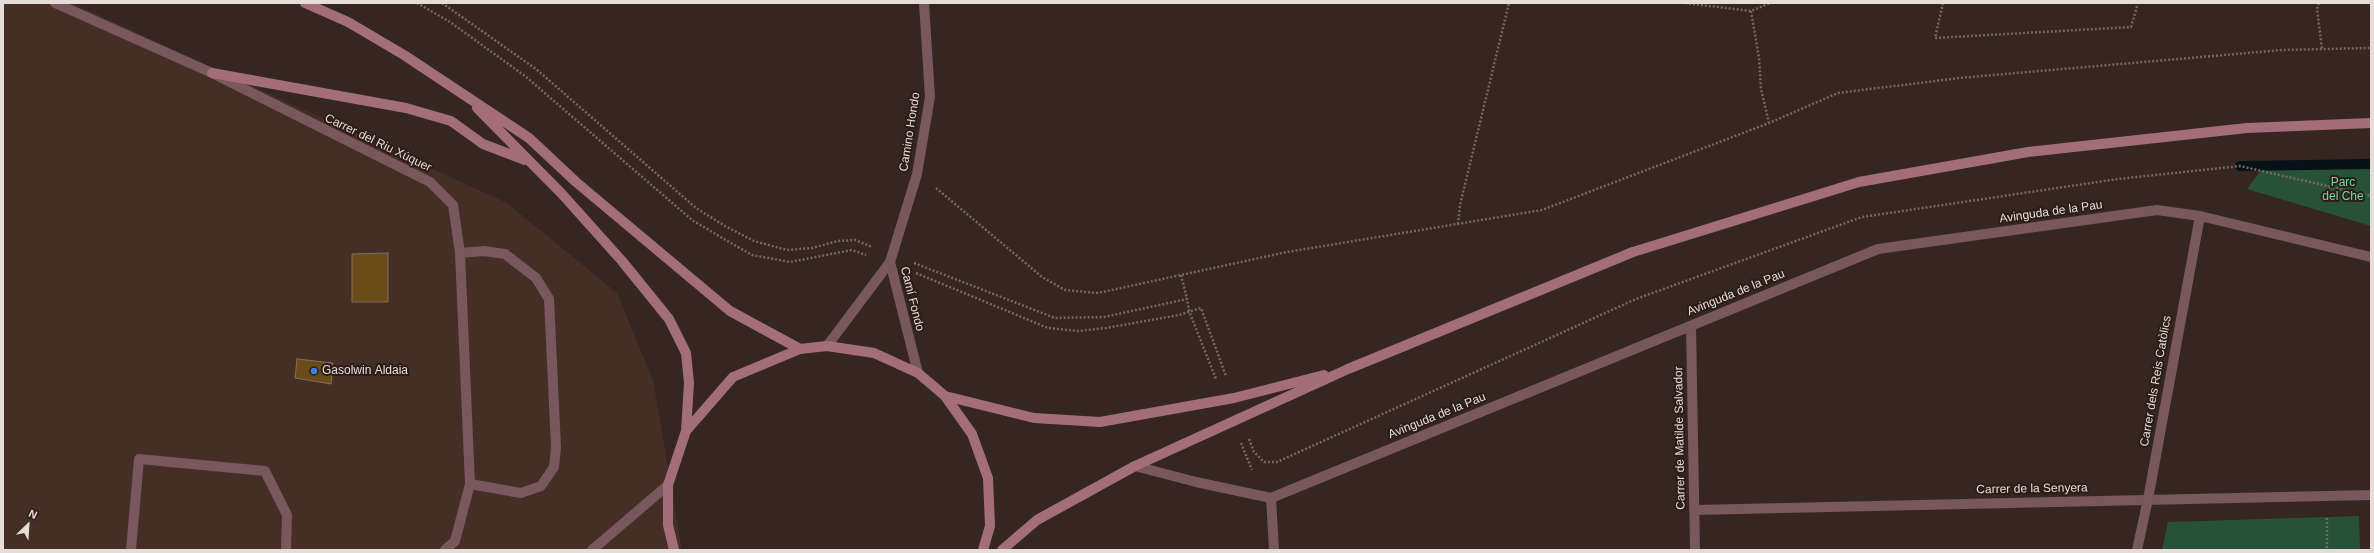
<!DOCTYPE html>
<meta charset="utf-8">
<style>
body{margin:0}
#map{position:relative;width:2374px;height:553px;overflow:hidden;background:#362621;font-family:Arial,sans-serif}
canvas{display:block}
.frame{position:absolute;inset:0;border:4px solid #e6dcd8;pointer-events:none}
.north{position:absolute;left:8px;top:505px;width:40px;height:40px;-webkit-text-stroke:3px #2b1d18;paint-order:stroke;rotate:25deg;font-size:11px;font-weight:700;line-height:16px;text-align:center;color:#e6dcd8}
.north::after{content:'';display:block;margin:auto;width:14px;height:18px;background:#e6dcd8;clip-path:polygon(50% 0,100% 100%,50% 72%,0 100%)}
</style>
<div id="map">
<canvas width="2374" height="553"></canvas>
<div class="frame"></div>
<div class="north">N</div>
</div>
<script>
const g = document.querySelector('canvas').getContext('2d');
g.lineJoin = 'round';
function fillPath(path, color) { g.fillStyle = color; g.fill(path, 'evenodd'); }
const toPath = rows => new Path2D(rows.map(r => 'M' + r).join(''));
function strokePath(path, color, width, dash) { g.strokeStyle = color; g.lineWidth = width; g.lineCap = dash ? 'butt' : 'round'; g.setLineDash(dash || []); g.stroke(path); }
function drawText(font, color, halo, rows, align = 'center') {
  g.font = font + ' Arial,sans-serif'; g.lineWidth = 4; g.setLineDash([]); g.textBaseline = 'middle'; g.strokeStyle = halo; g.fillStyle = color; for (const [text, x, y, turn = 0] of rows) {
    g.save(); g.translate(x, y); g.rotate((+turn || 0) * Math.PI / 180); g.textAlign = isNaN(turn) ? turn : align; if (halo) g.strokeText(text, 0, 0); g.fillText(text, 0, 0); g.restore();
  }
}
fillPath(toPath([
 [3,3,72,3,507,203,617,293,653,380,682,550,3,550]
]), '#442e26');
fillPath(toPath([
 [2371,162,2371,226,2247,189,2266,164],
 [2359,516,2360,550,2162,550,2168,522]
]), '#28513a');
strokePath(toPath([
 [2240,166,2371,164]
]), '#061216', 10);
const building = toPath([
 [388,253,388,302,352,302,352,254,388,253],
 [297,359,333,363,331,384,295,378,297,359]
]);
fillPath(building, '#6b4b17');
strokePath(building, '#7c7263', 1);
strokePath(toPath([
 [417,3,450,22,525,76,692,220,724,239,752,255,790,262,852,250,866,255],
 [442,3,536,69,696,208,725,226,754,241,787,250,812,248,838,241,855,240,872,247],
 [1685,3,1751,11,1770,3],
 [1943,3,1935,38,2131,27,2138,3],
 [2319,3,2317,9,2322,49],
 [1751,11,1759,58,1761,89,1769,123],
 [936,188,1042,277,1065,290,1098,293,1287,252,1542,210,1769,123,1838,93,1959,78,2282,50,2371,48],
 [1458,224,1460,205,1509,3],
 [914,263,1055,318,1104,317,1187,299,1189,311,1216,379],
 [916,273,1048,328,1078,331,1106,328,1179,315,1201,308,1226,376],
 [1181,275,1187,299],
 [1249,439,1254,452,1264,462,1277,462,1636,299,1862,217,2118,179,2240,166,2371,196],
 [1241,443,1252,470],
 [2327,518,2327,550]
]), '#756762', 2.5, [2, 2]);
strokePath(toPath([
 [460,253,484,251,505,254,536,278,549,299,556,447,554,467,541,486,521,493,470,484],
 [131,550,139,459,265,471,287,515,286,550]
]), '#78575d', 10);
strokePath(toPath([
 [55,3,212,73,430,182,453,205,460,253,470,484,455,541,445,550],
 [890,262,918,373],
 [1691,326,1695,550],
 [827,346,890,262,917,174,930,97,924,3],
 [1271,498,1274,550],
 [1694,510,2371,495]
]), '#78575d', 10);
strokePath(toPath([
 [1135,466,1196,482,1271,498,1878,249,2157,210,2200,216,2371,257],
 [592,550,668,485],
 [2137,550,2148,499,2200,216]
]), '#78575d', 10);
strokePath(toPath([
 [305,3,348,22,404,55,529,138,576,182,730,311,800,349],
 [212,73,406,108,451,121,483,144,525,160],
 [477,108,562,194,622,261,669,319,686,353,689,383,686,431,668,485,668,525,674,550],
 [945,396,1034,418,1100,422,1234,398,1324,375],
 [686,431,733,377,800,349,827,346,874,353,918,373,945,396,972,434,988,478,990,526,983,550],
 [1002,550,1037,520,1135,466,1348,369,1633,252,1859,182,2028,152,2247,128,2371,123]
]), '#a36e79', 10);
for (const [x, y, r, color] of [
 [314,371,4,"#3f7fe0"]
]) { const dot = new Path2D(); dot.arc(x, y, r, 0, 2 * Math.PI); g.fillStyle = color; g.fill(dot); strokePath(dot, '#2b1d18', 1.5); }
drawText('12px', '#e6dcd8', '#2b1d18', [
 ["Camino Hondo",910,132,-81],
 ["Carrer del Riu Xúquer",378,143,26],
 ["Avinguda de la Pau",2051,212,-8],
 ["Avinguda de la Pau",1736,293,-22],
 ["Camí Fondo",912,299,76],
 ["Carrer dels Reis Catòlics",2156,381,-80],
 ["Avinguda de la Pau",1437,416,-22],
 ["Carrer de Matilde Salvador",1680,438,-91],
 ["Carrer de la Senyera",2032,489,-1]
]);
drawText('12px', '#71daa0', '#2b1d18', [
 ["Parc",2343,183],
 ["del Che",2343,197]
]);
drawText('12px', '#e6dcd8', '#2b1d18', [
 ["Gasolwin Aldaia",322,371]
], 'left');
</script>
